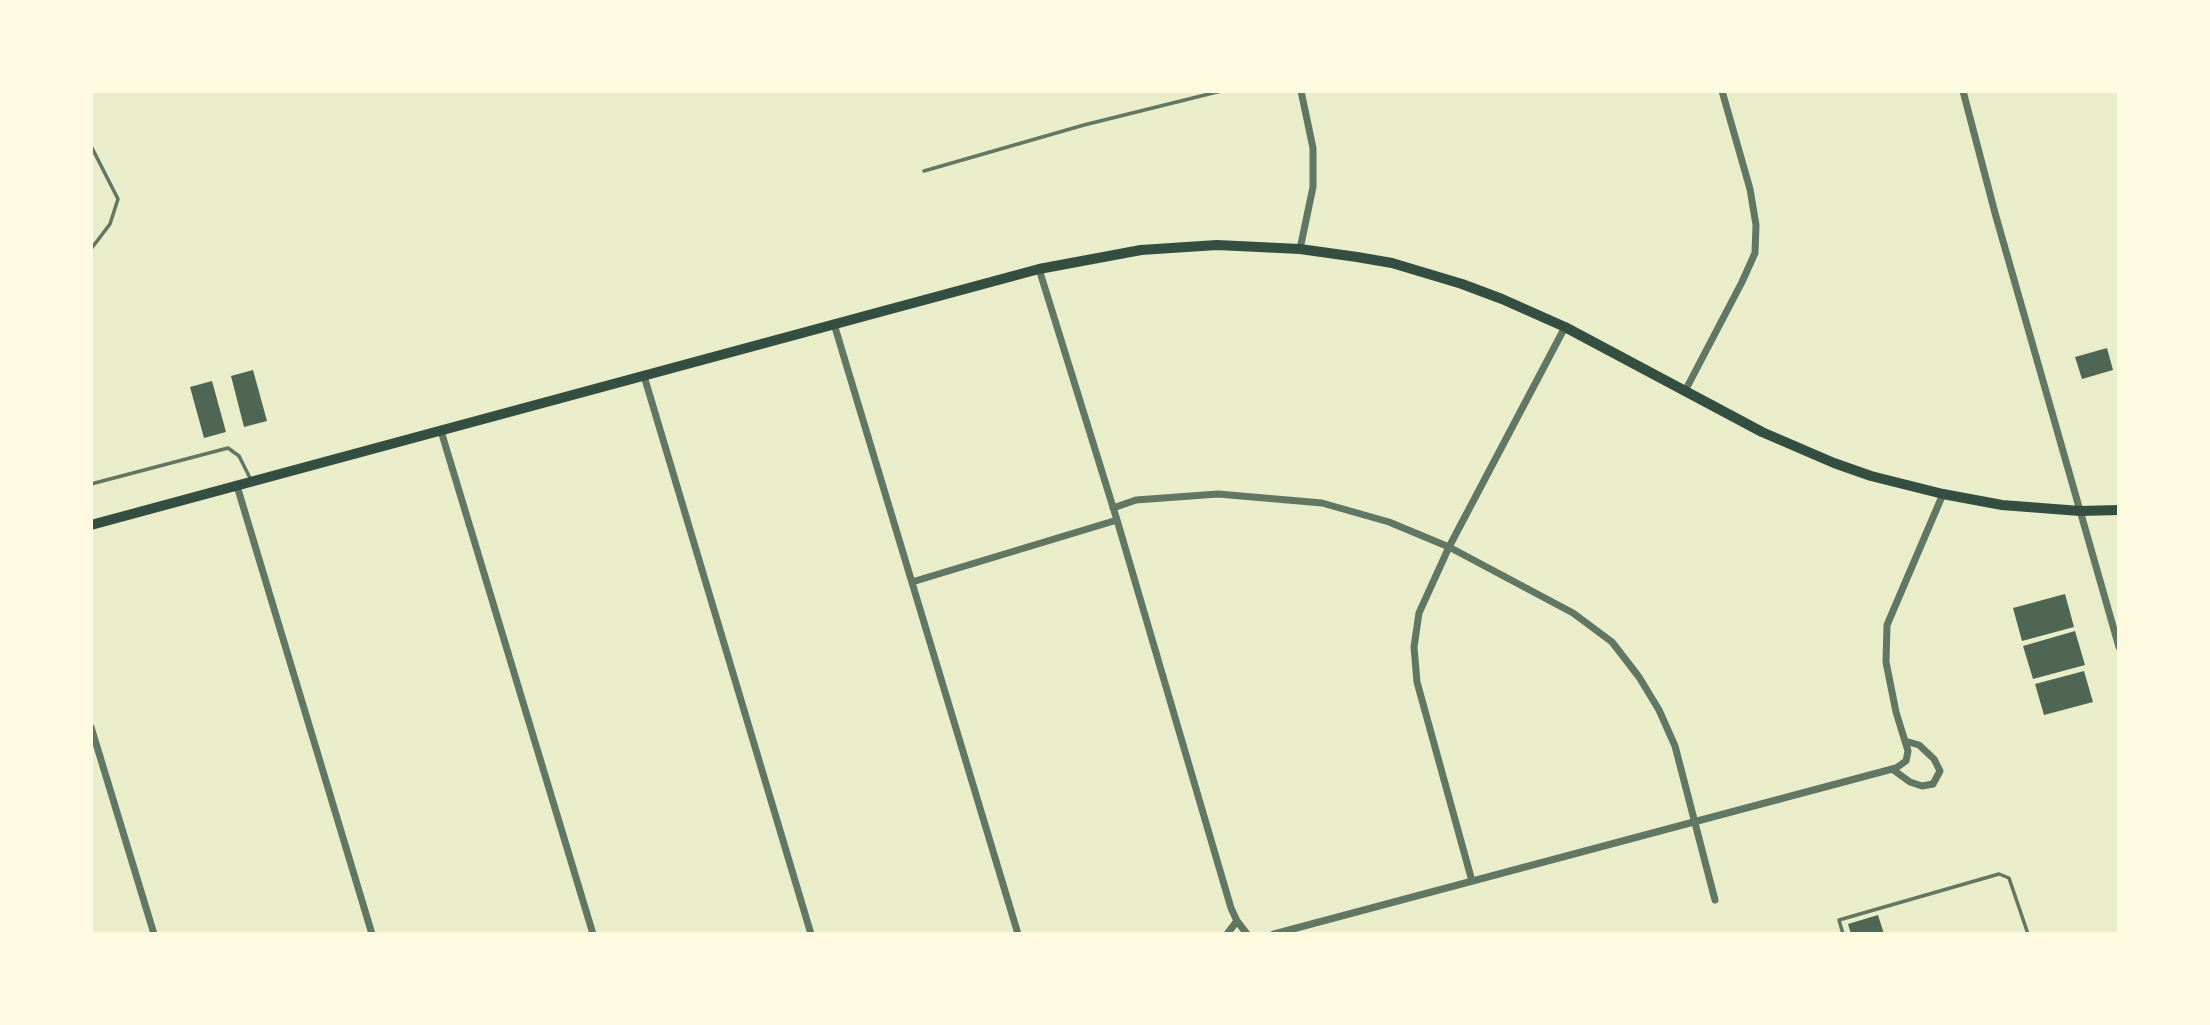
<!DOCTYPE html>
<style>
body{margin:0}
#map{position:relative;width:2210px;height:1025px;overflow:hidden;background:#e9edc9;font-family:Signika,sans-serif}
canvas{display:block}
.frame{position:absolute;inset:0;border:93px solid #fefae0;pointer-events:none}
</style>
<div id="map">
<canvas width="2210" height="1025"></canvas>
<div class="frame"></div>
</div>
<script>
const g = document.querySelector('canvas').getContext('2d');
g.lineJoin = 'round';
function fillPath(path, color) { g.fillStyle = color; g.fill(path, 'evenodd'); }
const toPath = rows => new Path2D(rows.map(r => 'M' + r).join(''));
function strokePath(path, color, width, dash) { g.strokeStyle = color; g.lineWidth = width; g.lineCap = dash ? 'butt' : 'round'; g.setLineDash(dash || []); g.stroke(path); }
fillPath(toPath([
 [2107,348,2113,370,2082,379,2075,357],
 [253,370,267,421,244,427,231,376],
 [212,381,226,432,204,438,190,387],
 [2065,594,2074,627,2022,641,2013,608],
 [2075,631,2085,665,2033,679,2023,646],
 [2084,671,2093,702,2044,715,2035,684],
 [1878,915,1884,934,1851,934,1848,924]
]), '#4f6655');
strokePath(toPath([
 [91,146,118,199,110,224,91,249],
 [924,171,1084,125,1221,91],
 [91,484,228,448,239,456,250,478],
 [1843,934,1839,920,1999,874,2009,878,2028,934]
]), '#617663', 3.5);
strokePath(toPath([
 [1963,91,1995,213,2119,647],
 [1300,249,1313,187,1313,148,1301,91],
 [1039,269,1117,520,1231,908,1237,921,1247,934],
 [834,324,1018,934],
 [644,376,811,934],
 [1685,391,1742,282,1755,253,1756,225,1750,189,1722,91],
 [441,431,593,934],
 [237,486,372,934],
 [1113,508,1136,500,1218,494,1322,503,1389,522,1449,547,1573,613,1612,642,1639,677,1659,710,1675,746,1715,900],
 [912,582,1117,520],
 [91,727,154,934],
 [1892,769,1910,782,1922,786,1933,784,1940,771,1934,759,1919,745,1905,741],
 [1472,881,1417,682,1414,647,1419,613,1449,547,1565,327],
 [1227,934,1237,921],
 [1274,934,1896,768,1906,761,1908,751,1896,712,1886,662,1887,625,1943,494]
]), '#617663', 7);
strokePath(toPath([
 [91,525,1039,269,1141,250,1217,245,1300,249,1357,257,1392,263,1462,284,1502,299,1565,327,1762,432,1834,463,1871,476,1943,494,2002,505,2080,511,2119,510]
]), '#344e41', 10);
</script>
